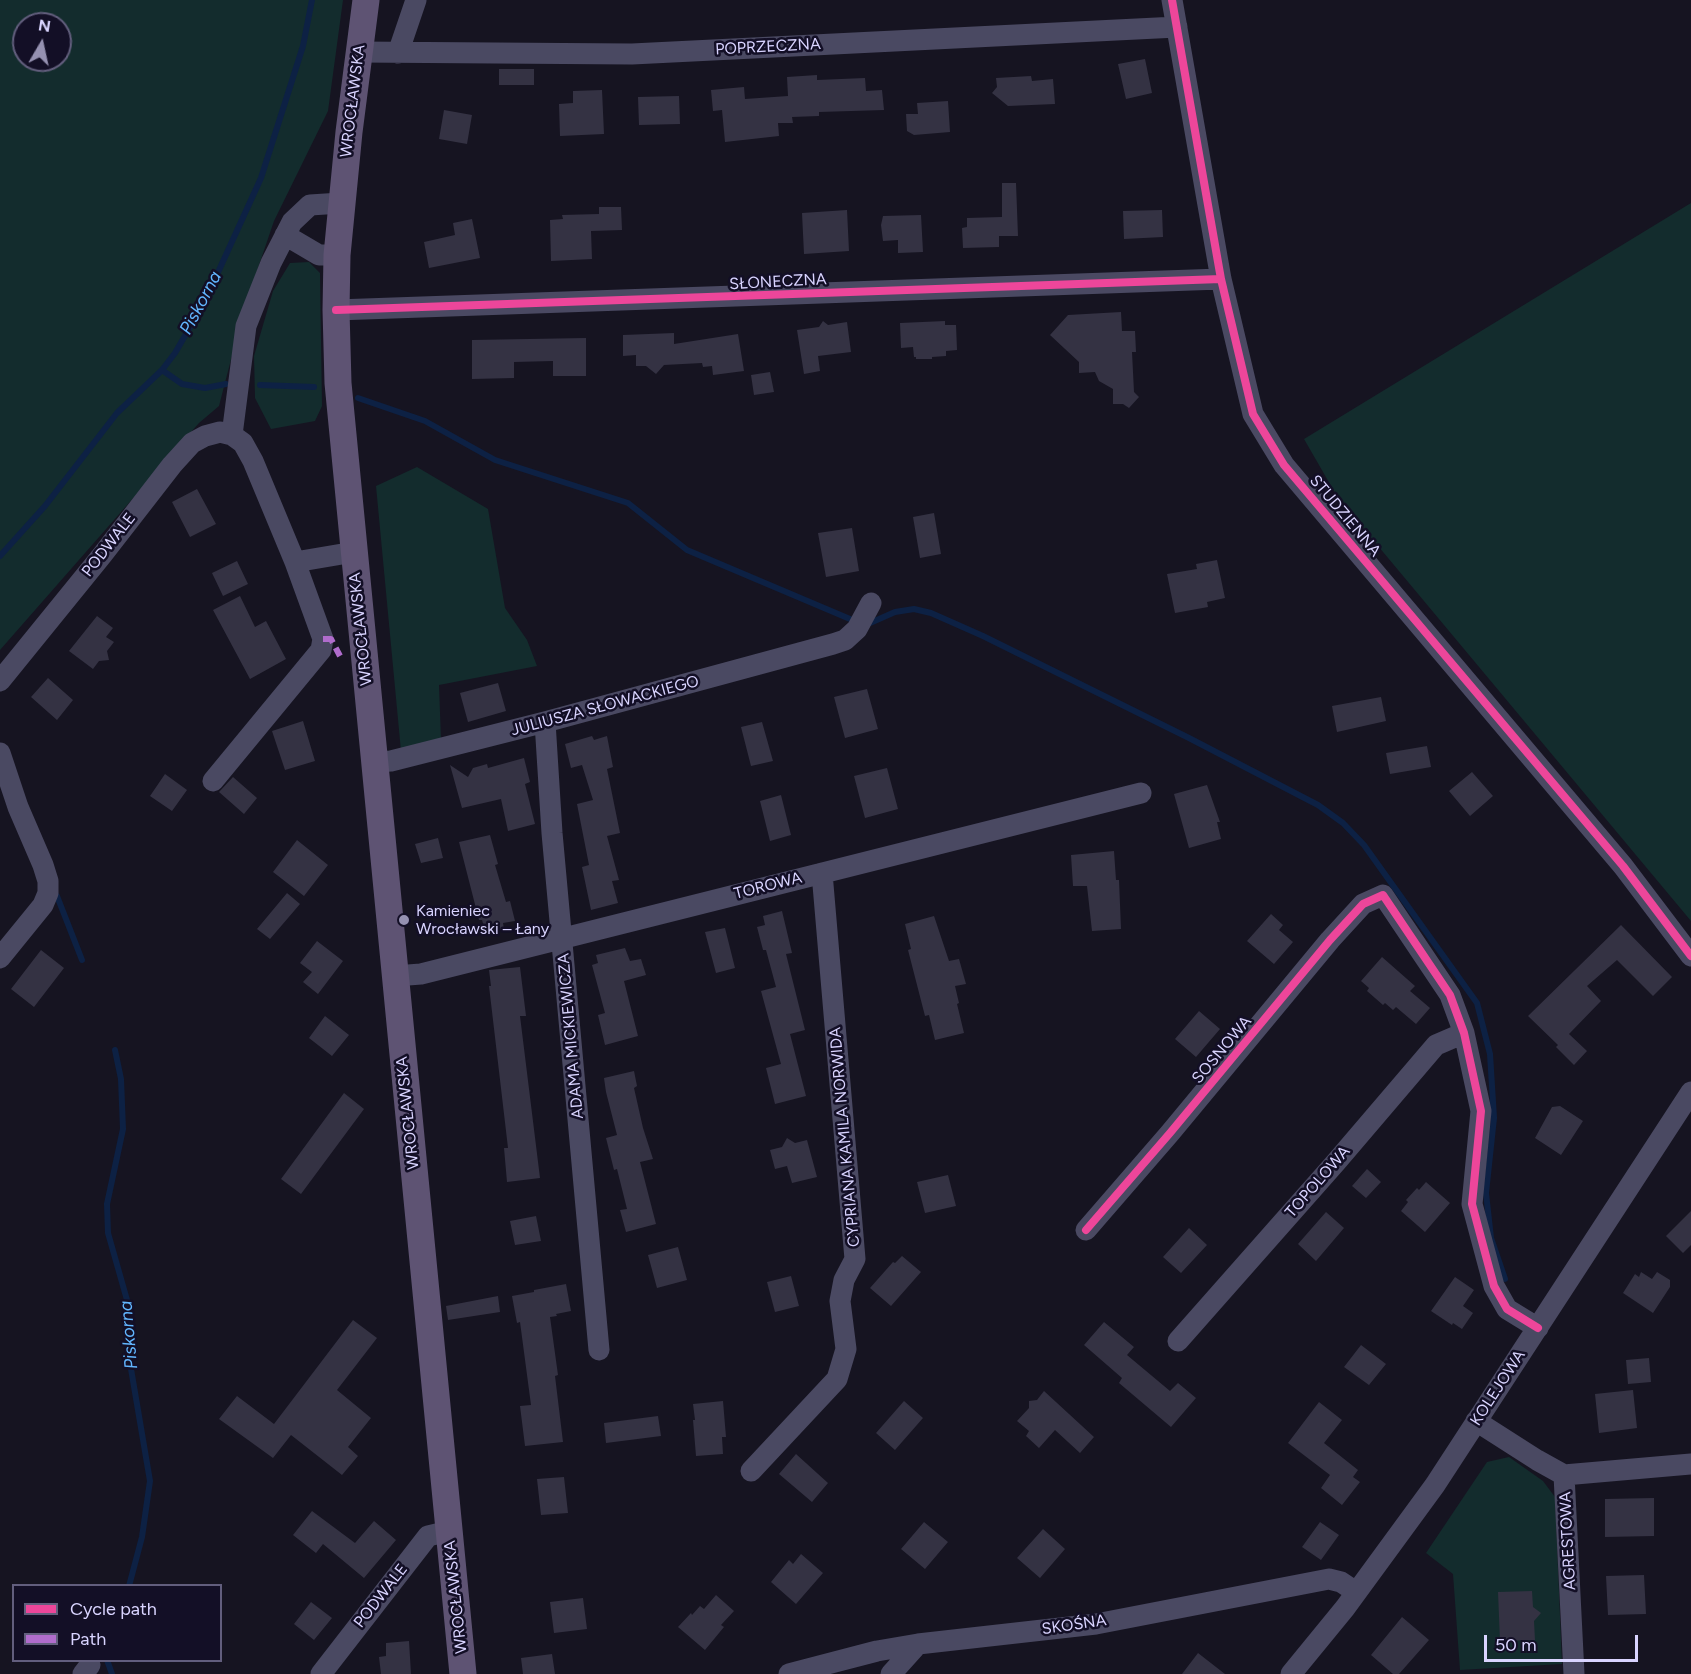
<!DOCTYPE html>
<meta charset="utf-8">
<style>
body{margin:0}
#map{position:relative;width:1691px;height:1674px;overflow:hidden;background:#161421;font-family:Figtree,sans-serif}
canvas{display:block}
.legend{position:absolute;left:12px;top:1584px;width:210px;height:78px;box-sizing:border-box;background:#130f26;border:2px solid #625e7d;margin:0;padding:8px 10px;list-style:none;font-size:18px;color:#d9d4ff}
.legend li{display:flex;align-items:center;gap:12px;height:30px}
.legend b{width:30px;border:2px solid #625e7d}
.north{position:absolute;left:12px;top:12px;width:60px;height:60px;box-sizing:border-box;background:#130f26;border:2px solid #625e7d;border-radius:50%;rotate:9deg;font-size:16px;font-weight:700;line-height:24px;text-align:center;color:#d9d4ff}
.north::after{content:'';display:block;margin:auto;width:21px;height:27px;background:#9591b1;clip-path:polygon(50% 0,100% 100%,50% 72%,0 100%)}
.scale{position:absolute;left:1484px;top:1635px;width:154px;height:27px;box-sizing:border-box;border:3px solid #d9d4ff;border-top:0;padding-left:8px;font-size:18px;line-height:21px;white-space:nowrap;color:#d9d4ff;-webkit-text-stroke:4px #130f26;paint-order:stroke}
</style>
<div id="map">
<canvas width="1691" height="1674"></canvas>
<ul class="legend">
<li><b style="height:8px;background:#ed469a"></b>Cycle path</li>
<li><b style="height:8px;background:#b06ccc"></b>Path</li>
</ul>
<div class="north">N</div>
<div class="scale">50 m</div>
</div>
<script>
const g = document.querySelector('canvas').getContext('2d');
g.lineJoin = 'round';
function fillPath(path, color) { g.fillStyle = color; g.fill(path, 'evenodd'); }
const toPath = rows => new Path2D(rows.map(r => 'M' + r).join(''));
function strokePath(path, color, width, dash) { g.strokeStyle = color; g.lineWidth = width; g.lineCap = dash ? 'butt' : 'round'; g.setLineDash(dash || []); g.stroke(path); }
function drawText(font, color, halo, rows, align = 'center') {
  g.font = font + ' Figtree,sans-serif'; g.lineWidth = 5; g.setLineDash([]); g.textBaseline = 'middle'; g.strokeStyle = halo; g.fillStyle = color; for (const [text, x, y, turn = 0] of rows) {
    g.save(); g.translate(x, y); g.rotate((+turn || 0) * Math.PI / 180); g.textAlign = isNaN(turn) ? turn : align; if (halo) g.strokeText(text, 0, 0); g.fillText(text, 0, 0); g.restore();
  }
}
fillPath(toPath([
 [0,0,343,0,328,111,274,221,244,309,219,406,199,423,0,650],
 [24,24,60,24,60,60,24,60],
 [1691,203,1691,921,1338,498,1304,439],
 [309,262,320,273,322,406,315,421,271,429,255,398,254,356,273,291,290,263],
 [417,467,488,509,505,608,527,640,537,666,439,685,441,740,401,751,376,486],
 [1509,1457,1543,1481,1555,1497,1562,1664,1460,1670,1453,1574,1426,1553,1487,1462]
]), '#132c2d');
strokePath(toPath([
 [162,370,182,384,205,388,226,384],
 [260,385,314,387],
 [358,398,425,421,495,460,628,503,687,550,850,619],
 [0,556,45,506,117,413,162,370,175,353,204,303,261,178,303,46,312,0],
 [870,623,895,612,914,609,931,613,983,636,1189,738,1318,805,1343,823,1364,845,1477,1003,1490,1054,1494,1118,1486,1193,1491,1238,1505,1279],
 [57,896,82,960],
 [115,1050,121,1079,123,1129,107,1204,108,1233,129,1307,129,1357,150,1481,142,1537,129,1586],
 [107,1660,112,1674]
]), '#0d2144', 6);
fillPath(toPath([
 [1145,59,1152,93,1126,99,1118,64],
 [499,69,534,69,534,85,499,85],
 [817,75,817,80,865,78,866,91,882,90,884,110,819,112,819,116,792,117,793,123,778,123,779,136,725,142,722,110,713,111,711,90,744,87,745,99,788,96,787,77],
 [1031,76,1032,81,1053,79,1055,104,1008,106,992,93,997,87,996,78],
 [602,90,604,134,560,136,559,104,573,103,573,91],
 [679,96,680,124,639,125,638,97],
 [948,101,950,132,914,135,907,131,906,114,918,114,917,103],
 [444,110,472,115,467,144,439,139],
 [1002,183,1016,183,1018,236,999,236,999,247,963,248,962,228,967,227,967,218,1002,217],
 [599,207,621,207,622,230,591,231,592,259,551,261,550,220,563,219,562,215,599,214],
 [847,210,849,251,804,254,802,213],
 [1162,210,1163,237,1124,239,1123,211],
 [921,215,923,252,898,253,898,240,883,241,881,225,883,216],
 [472,219,480,258,429,268,424,242,455,235,453,223],
 [1121,312,1122,331,1135,331,1136,352,1132,352,1134,392,1139,397,1129,408,1123,404,1113,404,1113,389,1099,381,1095,372,1079,373,1079,362,1050,335,1068,315],
 [823,321,828,325,847,322,851,352,818,356,820,371,804,374,797,330,819,327],
 [945,321,945,325,956,325,957,350,946,351,946,356,932,357,932,359,916,359,916,357,914,357,913,347,901,348,900,323],
 [674,333,674,344,738,334,744,371,713,375,712,366,703,367,702,363,664,365,656,374,646,366,636,366,636,355,623,356,623,335],
 [586,338,586,376,553,376,553,361,514,362,514,378,472,379,472,340],
 [770,372,774,392,754,395,751,375],
 [197,489,216,524,190,537,172,502],
 [934,513,941,554,920,558,913,517],
 [852,528,859,571,826,577,818,533],
 [1217,560,1225,598,1207,602,1208,607,1175,613,1167,574,1197,569,1196,564],
 [237,561,248,584,223,596,212,573],
 [240,596,255,627,266,621,286,659,250,679,213,610],
 [97,616,113,628,106,637,114,642,107,651,109,660,99,661,93,669,69,651],
 [48,678,73,700,57,720,31,697],
 [498,683,506,711,468,722,460,693],
 [867,689,878,729,845,738,834,697],
 [1381,697,1386,721,1337,732,1332,706],
 [303,721,315,761,285,770,272,731],
 [762,722,773,761,751,766,741,727],
 [592,736,594,740,607,736,613,767,607,769,620,833,607,836,619,880,612,881,618,903,591,910,582,867,589,865,577,804,593,800,582,765,571,768,565,744],
 [1427,746,1431,767,1390,774,1386,753],
 [524,758,530,782,525,784,535,824,508,831,501,799,462,808,450,765,468,777,473,768,487,764,488,768],
 [887,768,898,809,865,818,854,776],
 [1472,772,1493,796,1470,816,1449,791],
 [165,774,187,790,172,811,150,796],
 [233,777,257,798,244,814,219,792],
 [1207,785,1220,822,1217,822,1221,839,1189,848,1174,794],
 [781,795,791,835,770,841,760,801],
 [490,835,498,864,495,865,506,902,510,901,515,921,503,923,504,929,486,934,482,920,479,920,459,842],
 [438,838,443,858,421,863,415,844],
 [297,840,328,865,304,896,273,872],
 [1114,851,1116,880,1119,880,1121,929,1092,931,1087,886,1073,886,1071,855],
 [287,893,300,904,270,939,257,929],
 [782,911,792,953,786,954,805,1030,790,1034,806,1096,775,1104,766,1068,781,1064,761,991,776,987,766,950,763,950,757,927,765,925,763,916],
 [1271,914,1283,925,1279,930,1293,942,1274,964,1247,941],
 [934,916,949,961,959,959,966,984,955,986,959,1003,957,1004,964,1033,935,1040,929,1015,925,1016,908,950,911,949,905,924],
 [1621,925,1672,977,1653,996,1617,960,1587,986,1601,1001,1569,1034,1587,1051,1574,1065,1556,1047,1558,1045,1528,1016],
 [725,928,735,968,716,973,705,932],
 [317,941,343,961,318,994,303,982,312,972,300,963],
 [625,948,630,961,641,959,646,975,624,981,638,1036,605,1045,598,1015,605,1013,592,965,598,963,596,955],
 [41,950,64,968,34,1007,11,989],
 [1382,957,1415,986,1410,991,1430,1008,1416,1024,1396,1007,1393,1010,1385,1003,1383,1005,1367,991,1369,988,1361,981],
 [520,967,526,1016,520,1016,540,1178,507,1182,504,1148,508,1148,489,986,491,986,489,970],
 [1199,1011,1220,1029,1196,1057,1175,1039],
 [325,1016,349,1035,332,1056,309,1038],
 [634,1071,637,1086,634,1088,643,1128,653,1159,640,1162,656,1224,626,1232,620,1210,627,1209,617,1169,614,1170,606,1138,617,1135,606,1092,604,1078],
 [344,1093,364,1109,301,1194,281,1179],
 [1560,1106,1583,1121,1561,1155,1535,1138,1552,1107],
 [787,1138,795,1143,807,1140,817,1177,792,1183,787,1166,775,1169,770,1150,782,1147],
 [1367,1169,1381,1182,1366,1198,1352,1186],
 [948,1175,956,1206,925,1213,917,1182],
 [1426,1182,1450,1203,1425,1232,1401,1211,1408,1202,1406,1200,1417,1188,1419,1190],
 [1691,1211,1691,1245,1683,1253,1666,1236],
 [1326,1212,1344,1228,1316,1261,1298,1244],
 [536,1216,541,1241,515,1245,510,1221],
 [1189,1228,1207,1245,1181,1273,1163,1257],
 [678,1247,687,1280,657,1288,648,1255],
 [902,1256,921,1272,891,1306,870,1288,893,1262,895,1263],
 [1641,1272,1652,1279,1657,1272,1670,1280,1670,1287,1653,1313,1623,1293,1635,1274,1639,1277],
 [791,1276,799,1306,775,1312,767,1282],
 [1455,1277,1474,1290,1463,1306,1473,1313,1462,1329,1453,1323,1452,1325,1431,1311],
 [566,1284,571,1311,556,1314,557,1316,550,1317,558,1375,555,1376,563,1442,525,1446,520,1406,531,1405,520,1322,517,1323,512,1296,534,1292,534,1290],
 [498,1296,500,1312,448,1320,446,1306],
 [353,1320,377,1338,337,1390,371,1418,348,1447,358,1456,342,1475,291,1435,273,1458,219,1419,237,1396,274,1424],
 [1104,1322,1134,1347,1127,1355,1170,1391,1178,1383,1196,1398,1171,1427,1119,1383,1122,1378,1084,1345],
 [1361,1345,1386,1364,1369,1385,1344,1367],
 [1649,1358,1651,1382,1628,1384,1626,1360],
 [1633,1390,1637,1428,1599,1433,1595,1394],
 [1044,1391,1094,1437,1080,1453,1055,1430,1039,1448,1026,1436,1029,1431,1017,1421,1029,1408,1029,1401,1037,1400],
 [723,1401,726,1437,722,1437,723,1454,696,1456,693,1420,695,1420,693,1404],
 [904,1401,923,1418,895,1450,876,1433],
 [1319,1402,1342,1420,1324,1443,1358,1470,1353,1477,1360,1482,1342,1505,1321,1488,1330,1475,1288,1443],
 [658,1416,661,1436,606,1443,604,1423],
 [796,1454,828,1483,812,1502,779,1474],
 [564,1477,568,1513,541,1515,537,1479],
 [1654,1498,1654,1536,1605,1537,1605,1499],
 [312,1511,355,1543,374,1521,396,1540,364,1578,323,1544,316,1553,293,1535],
 [924,1522,948,1542,925,1569,901,1549],
 [1320,1522,1339,1535,1321,1560,1302,1547],
 [1043,1529,1065,1549,1040,1578,1017,1558],
 [801,1554,823,1573,796,1604,771,1582,789,1560,793,1564],
 [1644,1575,1646,1614,1608,1615,1606,1576],
 [1532,1591,1533,1607,1541,1613,1534,1621,1535,1640,1500,1641,1498,1592],
 [716,1595,734,1611,721,1625,724,1627,705,1650,678,1627,691,1613,692,1615,700,1606,704,1609],
 [583,1598,587,1629,554,1633,550,1602],
 [311,1602,332,1618,314,1640,294,1624],
 [1402,1617,1429,1640,1399,1674,1393,1674,1371,1655],
 [409,1641,411,1674,381,1674,379,1657,386,1656,386,1643],
 [1198,1653,1225,1674,1182,1674],
 [552,1654,555,1674,523,1674,521,1658]
]), '#343243');
strokePath(toPath([
 [1172,0,1221,279,1253,414,1284,465,1623,866,1691,956],
 [358,52,632,54,1177,27],
 [398,53,416,0],
 [285,235,319,255,337,255],
 [336,310,1221,279],
 [232,435,246,326,271,263,292,222,310,205,341,203],
 [0,681,103,554,172,465,192,443,205,436,220,432,232,435,243,443,253,461,295,562,354,552],
 [545,722,552,833,599,1350],
 [0,753,18,807,43,865,48,881,48,893,43,905,0,958],
 [375,762,391,761,545,722,833,644,845,640,857,629,871,603],
 [213,781,321,650,323,639,295,562],
 [395,976,421,974,1141,793],
 [1086,1230,1170,1133,1330,940,1363,904,1383,895,1450,995,1464,1033,1481,1111,1472,1204,1494,1286,1507,1309,1538,1328],
 [1178,1341,1337,1161,1436,1045,1464,1033],
 [1476,1421,1537,1460,1564,1475,1574,1674],
 [751,1471,837,1379,846,1349,840,1301,844,1280,855,1259,822,873],
 [1564,1475,1691,1464],
 [83,1674,90,1665],
 [321,1674,428,1536,449,1531],
 [789,1674,877,1651,918,1644,1096,1624,1329,1579,1341,1582,1356,1592],
 [891,1674,918,1644],
 [1291,1674,1345,1608,1435,1485,1691,1092]
]), '#4a4962', 21);
strokePath(toPath([
 [366,0,349,132,337,255,336,310,338,383,463,1674]
]), '#5e5373', 27);
strokePath(toPath([
 [323,639,331,639,340,656]
]), '#b06ccc', 6, [12, 6]);
strokePath(toPath([
 [1172,0,1221,279,1253,414,1284,465,1623,866,1691,956],
 [336,310,1221,279],
 [1086,1230,1170,1133,1330,940,1363,904,1383,895,1450,995,1464,1033,1481,1111,1472,1204,1494,1286,1507,1309,1538,1328]
]), '#ed469a', 8);
for (const [x, y, r, color] of [
 [404,920,6,"#9591b1"]
]) { const dot = new Path2D(); dot.arc(x, y, r, 0, 2 * Math.PI); g.fillStyle = color; g.fill(dot); strokePath(dot, '#130f26', 2); }
drawText('16px', '#d9d4ff', '#130f26', [
 ["POPRZECZNA",768,47,-3],
 ["WROCŁAWSKA",353,101,-83],
 ["SŁONECZNA",778,282,-3],
 ["STUDZIENNA",1345,516,50],
 ["PODWALE",109,545,-52],
 ["WROCŁAWSKA",361,629,-96],
 ["JULIUSZA SŁOWACKIEGO",605,706,-15],
 ["TOROWA",768,886,-14],
 ["ADAMA MICKIEWICZA",571,1036,-95],
 ["SOSNOWA",1222,1050,-50],
 ["WROCŁAWSKA",408,1113,-96],
 ["CYPRIANA KAMILA NORWIDA",845,1137,-95],
 ["TOPOLOWA",1318,1182,-49],
 ["KOLEJOWA",1498,1388,-57],
 ["AGRESTOWA",1568,1541,-93],
 ["PODWALE",381,1596,-52],
 ["WROCŁAWSKA",456,1597,-96],
 ["SKOŚNA",1074,1625,-8]
]);
drawText('16px', '#d9d4ff', '#130f26', [
 ["Kamieniec",416,911],
 ["Wrocławski – Łany",416,929]
], 'left');
drawText('italic 18px', '#62b6ff', '#130f26', [
 ["Piskorna",201,303,-62],
 ["Piskorna",129,1335,-95]
]);
</script>
